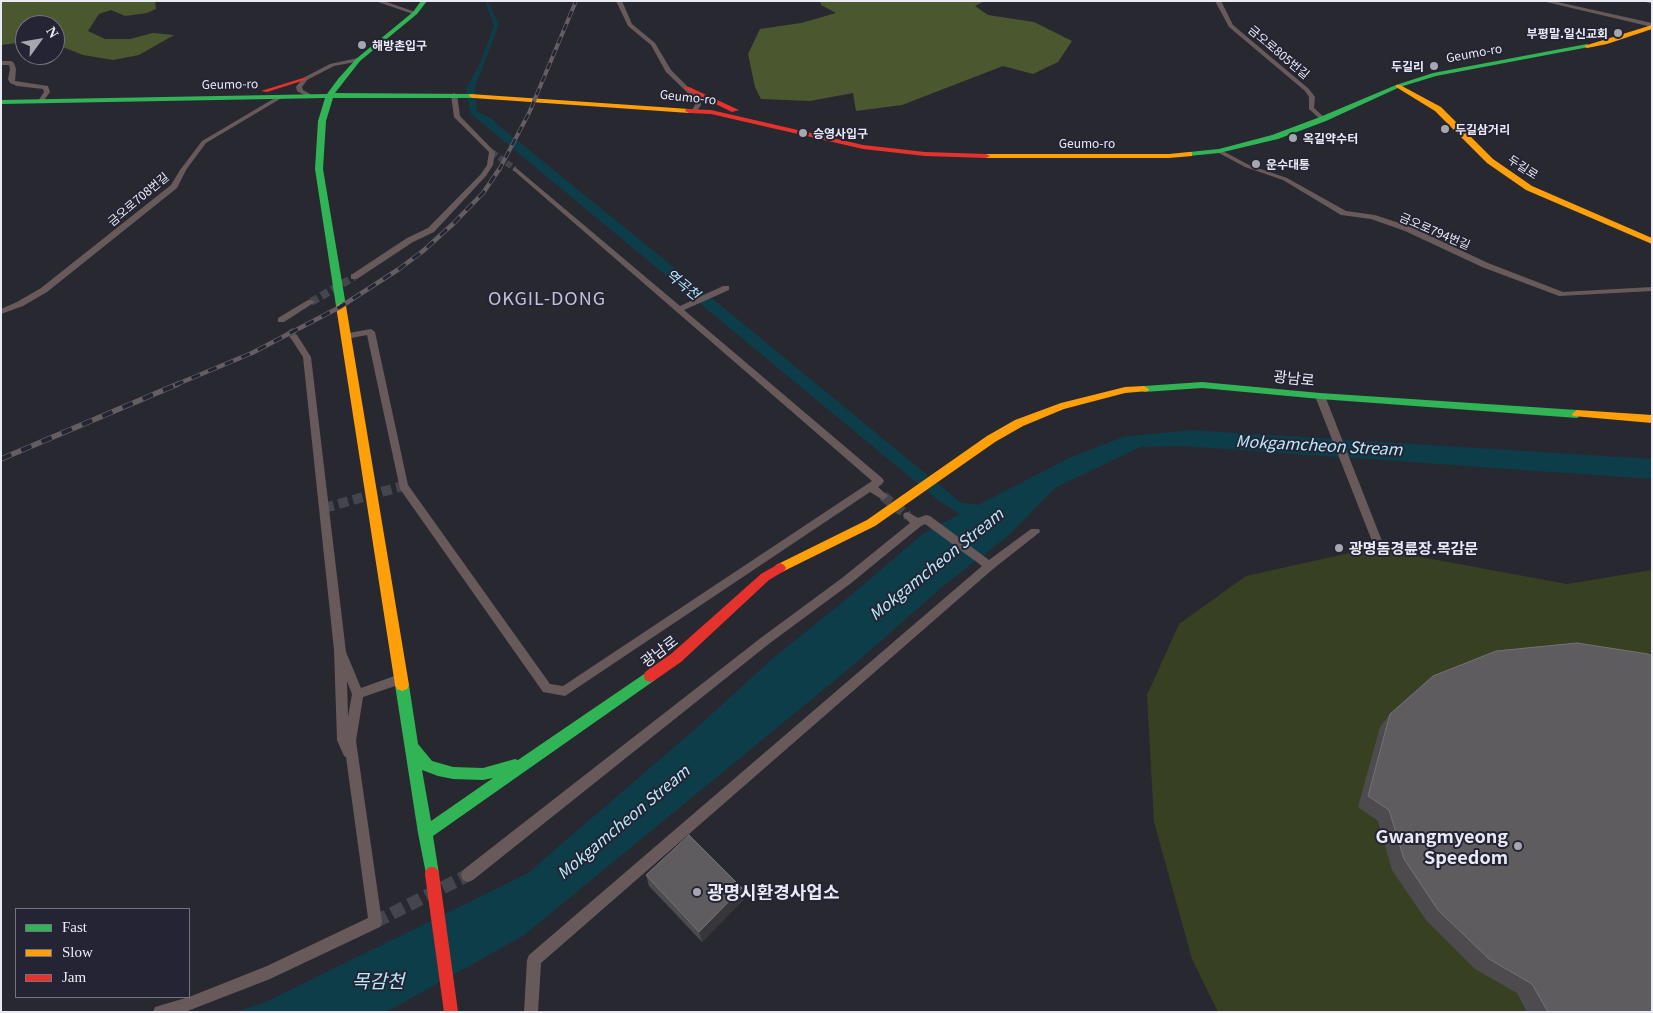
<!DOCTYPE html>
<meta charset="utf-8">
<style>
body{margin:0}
#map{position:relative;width:1653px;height:1013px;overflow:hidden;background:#282830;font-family:Georgia,serif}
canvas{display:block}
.frame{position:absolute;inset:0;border:2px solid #eaeaf4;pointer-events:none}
.legend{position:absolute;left:15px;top:908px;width:175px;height:90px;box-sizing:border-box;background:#252434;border:1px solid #747381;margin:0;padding:6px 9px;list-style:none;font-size:15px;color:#eaeaf4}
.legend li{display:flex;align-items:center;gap:10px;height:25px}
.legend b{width:25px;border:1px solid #747381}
.north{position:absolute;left:15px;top:15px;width:50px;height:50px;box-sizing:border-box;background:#252434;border:1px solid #747381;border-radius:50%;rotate:58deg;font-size:14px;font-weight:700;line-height:20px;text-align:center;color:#eaeaf4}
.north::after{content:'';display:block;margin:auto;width:18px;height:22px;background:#a6a6af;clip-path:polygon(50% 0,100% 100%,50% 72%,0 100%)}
</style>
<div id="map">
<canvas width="1653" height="1013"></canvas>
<div class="frame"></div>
<ul class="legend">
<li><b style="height:6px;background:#30b455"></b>Fast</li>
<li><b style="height:6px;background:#ff9f0a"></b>Slow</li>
<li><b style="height:6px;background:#e5322d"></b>Jam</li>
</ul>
<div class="north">N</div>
</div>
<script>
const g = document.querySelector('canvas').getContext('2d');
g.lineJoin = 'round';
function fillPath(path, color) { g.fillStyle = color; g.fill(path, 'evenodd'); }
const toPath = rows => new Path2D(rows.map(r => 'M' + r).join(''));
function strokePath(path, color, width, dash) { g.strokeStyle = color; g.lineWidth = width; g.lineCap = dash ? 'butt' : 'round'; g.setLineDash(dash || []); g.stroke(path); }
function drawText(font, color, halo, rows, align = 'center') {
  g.font = font + ' Georgia,"Noto Sans KR",serif'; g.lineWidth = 4; g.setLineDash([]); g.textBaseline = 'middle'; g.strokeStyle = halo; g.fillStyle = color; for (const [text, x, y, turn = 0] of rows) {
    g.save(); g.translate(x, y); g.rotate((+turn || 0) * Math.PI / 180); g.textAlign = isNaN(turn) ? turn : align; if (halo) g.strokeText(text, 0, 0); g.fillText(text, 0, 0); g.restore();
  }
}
fillPath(toPath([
 [1372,548,1567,584,1652,570,1652,1012,1218,1012,1192,959,1154,822,1147,695,1179,624,1246,576]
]), '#384022');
fillPath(toPath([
 [1,1,155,1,156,9,147,13,125,16,111,10,99,14,88,31,105,39,130,39,153,33,174,35,139,55,113,60,83,55,55,44,55,25,25,25,25,42,1,45],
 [820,1,985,1,975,6,988,15,1034,22,1072,41,1058,62,1033,74,1003,66,902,105,856,111,853,93,810,101,761,99,755,87,748,54,760,29,801,23,836,13,821,5]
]), '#4b572f');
fillPath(toPath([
 [485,1,488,1,499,25,475,86,477,112,492,118,497,124,724,308,960,502,978,505,1067,459,1123,437,1190,430,1652,459,1652,479,1182,446,1140,447,1055,488,1009,535,942,587,851,667,523,936,386,1012,234,1012,264,1003,528,873,701,724,772,659,844,601,924,533,960,514,939,501,842,421,471,114,466,89,480,63,494,26]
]), '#0e3d4a');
strokePath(toPath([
 [492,152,515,169]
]), '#45454d', 6, [6, 3]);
strokePath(toPath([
 [311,302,354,277],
 [289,330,294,337]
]), '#45454d', 8, [8, 4]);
strokePath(toPath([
 [883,496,908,516],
 [324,508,403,486]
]), '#45454d', 10, [10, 5]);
strokePath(toPath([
 [375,922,468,875]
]), '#45454d', 13, [13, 6]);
fillPath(toPath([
 [375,1,384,1,418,13,413,14,375,1],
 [616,1,622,1,632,24,655,43,671,70,700,99,701,105,697,111,692,110,695,105,695,100,666,72,651,45,628,26,616,1],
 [1215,1,1221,1,1233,25,1309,89,1315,97,1314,108,1325,118,1325,120,1321,120,1309,109,1309,97,1305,91,1229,27,1215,1],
 [1542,1,1553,1,1652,23,1652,27,1542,1],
 [1645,1,1652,1,1652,4,1646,2,1645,1],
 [358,58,361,60,360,61,334,66,307,80,302,87,303,90,312,95,312,97,308,97,297,91,296,87,303,78,330,64,358,58],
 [1,61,11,61,14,63,16,69,15,81,48,86,50,92,43,102,38,101,44,92,43,89,17,86,10,83,8,79,10,69,9,65,1,65,1,61],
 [454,93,457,95,460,116,495,152,493,165,486,176,434,232,413,242,357,279,351,279,351,275,407,238,428,228,481,174,487,165,489,152,454,117,451,95,454,93],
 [280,95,285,96,206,143,186,170,177,188,47,292,23,306,1,314,1,309,17,302,41,288,171,185,180,170,202,141,280,95],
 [1217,150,1221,150,1249,165,1287,178,1346,211,1375,215,1411,227,1488,263,1563,292,1652,287,1652,291,1559,296,1482,267,1405,231,1371,219,1341,215,1283,180,1245,167,1217,152,1217,150],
 [515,167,680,306,723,286,729,286,729,290,684,310,882,478,884,481,882,484,878,487,888,496,883,500,870,492,565,696,543,692,400,489,367,335,346,339,342,336,343,334,371,329,375,332,408,485,550,684,563,686,872,481,513,170,513,168,515,167],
 [308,300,311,300,315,302,284,322,278,322,278,318,308,300],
 [294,334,297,335,311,357,346,652,361,688,400,674,404,675,406,679,404,683,363,697,356,741,382,922,380,927,270,979,185,1012,153,1012,155,1007,189,997,267,966,368,918,346,757,344,756,337,740,334,650,303,357,290,337,294,334],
 [347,681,352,694,348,717,347,681],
 [1320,393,1325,396,1382,541,1381,544,1373,544,1372,541,1315,396,1320,393],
 [908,512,918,518,926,515,930,516,989,560,1031,529,1039,529,1040,532,993,569,541,963,538,1012,524,1012,527,960,529,955,982,566,925,524,921,526,850,584,770,643,473,880,468,882,463,880,461,875,463,870,762,637,842,578,910,523,903,516,904,513,908,512]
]), '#685a5a');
fillPath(toPath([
 [421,1,427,1,417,14,360,61,335,93,473,94,477,96,473,98,333,98,326,121,323,169,346,306,341,309,336,306,315,169,318,121,325,98,1,104,1,100,327,94,338,79,356,59,413,12,421,1],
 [1587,44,1590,46,1589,47,1436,76,1400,87,1326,121,1278,139,1219,153,1189,156,1185,154,1189,152,1219,149,1272,135,1320,117,1396,85,1433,73,1587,44],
 [1202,382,1320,393,1577,410,1582,414,1577,418,1320,399,1202,388,1144,392,1139,389,1144,386,1202,382],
 [650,670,655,672,656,676,655,680,433,836,439,874,437,879,432,881,427,879,418,833,395,685,397,681,402,679,407,681,409,685,418,744,432,761,453,767,483,768,515,759,518,760,650,670],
 [422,770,438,776,453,779,483,780,493,778,431,821,422,770]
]), '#30b455');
fillPath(toPath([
 [1652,25,1652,29,1607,44,1587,48,1584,46,1652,25],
 [1396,85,1400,85,1441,107,1493,159,1532,186,1652,238,1652,244,1526,190,1487,163,1435,111,1396,87,1396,85],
 [470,94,689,109,693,111,689,113,473,98,469,96,470,94],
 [1189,152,1192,152,1192,156,1169,158,986,158,982,156,986,154,1169,154,1189,152],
 [341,303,346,306,409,685,407,689,402,691,397,689,395,685,336,306,341,303],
 [1144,386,1149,389,1148,391,1125,393,1064,409,1023,426,995,442,875,526,784,571,780,573,776,571,774,568,776,565,867,520,987,436,1015,420,1061,403,1125,387,1144,386],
 [1577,410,1652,415,1652,423,1573,416,1572,414,1577,410]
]), '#ff9f0a');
fillPath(toPath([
 [303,78,308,79,267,92,261,91,303,78],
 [685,87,689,87,739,110,732,112,685,89,685,87],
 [686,109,711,110,863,145,925,152,986,154,990,156,986,158,925,156,863,149,711,114,689,113,685,111,686,109],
 [780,563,784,565,786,568,784,571,769,580,681,662,655,680,650,682,645,680,644,676,645,672,671,654,761,574,780,563]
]), '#e5322d');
const railFar2 = toPath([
 [499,170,529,113,576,1]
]);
const railFar1 = toPath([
 [175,385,252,353,340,307,399,269,423,251,454,223,483,193,500,168]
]);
const rail = toPath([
 [1,459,178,384]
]);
strokePath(railFar2, '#645e62', 4);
strokePath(railFar1, '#645e62', 4.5);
strokePath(rail, '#645e62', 5.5);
strokePath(railFar2, '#252434', 2.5, [7]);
strokePath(railFar1, '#252434', 3, [9]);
strokePath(rail, '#252434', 4, [11]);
strokePath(toPath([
 [432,874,451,1012]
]), '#e5322d', 14);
fillPath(toPath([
 [1390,714,1652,1012,1527,1012,1517,993,1475,969,1426,920,1392,870,1378,821,1358,807,1380,727],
 [646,875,742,888,744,899,702,942,649,886]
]), '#4d4b4d');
fillPath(toPath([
 [742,888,744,899,702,942,699,932]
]), '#37363a');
const building = toPath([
 [1577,643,1648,654,1652,656,1652,1012,1548,1012,1532,984,1489,959,1438,910,1404,859,1389,810,1368,796,1390,714,1433,676,1496,651,1577,643],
 [689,835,742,888,699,932,646,875,689,835]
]);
fillPath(building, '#5e5c5f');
strokePath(building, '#747276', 1);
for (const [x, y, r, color] of [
 [1618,33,5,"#a6a6af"],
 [362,45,5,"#a6a6af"],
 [1434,66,5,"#a6a6af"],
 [1445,129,5,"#a6a6af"],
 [803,133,5,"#a6a6af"],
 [1293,138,5,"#a6a6af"],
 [1256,164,5,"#a6a6af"],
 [1339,548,5,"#a6a6af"],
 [1518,846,5,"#a6a6af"],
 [697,892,5,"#a6a6af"]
]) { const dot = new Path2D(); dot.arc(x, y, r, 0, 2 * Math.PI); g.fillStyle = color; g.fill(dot); strokePath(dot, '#252434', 2); }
drawText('bold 12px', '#eaeaf4', '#252434', [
 ["부평말.일신교회",1608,33,"right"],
 ["해방촌입구",372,45],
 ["두길리",1424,66,"right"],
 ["두길삼거리",1455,129],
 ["승영사입구",813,133],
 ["옥길약수터",1303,138],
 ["운수대통",1266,164]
], 'left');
drawText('12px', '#eaeaf4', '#252434', [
 ["금오로805번길",1279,52,40],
 ["Geumo-ro",1474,53,-10],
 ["Geumo-ro",230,84,-1],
 ["Geumo-ro",688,97,6],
 ["Geumo-ro",1087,143],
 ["두길로",1523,167,33],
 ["금오로708번길",138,199,-40],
 ["금오로794번길",1435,231,23]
]);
drawText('italic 14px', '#b4ebfd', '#252434', [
 ["역곡천",683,284,39]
]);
drawText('15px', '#eaeaf4', '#252434', [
 ["광남로",1294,378,6],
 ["광남로",659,651,-37]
]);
drawText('bold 15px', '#eaeaf4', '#252434', [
 ["광명돔경륜장.목감문",1349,548]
], 'left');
drawText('italic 16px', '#b4ebfd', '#252434', [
 ["Mokgamcheon Stream",1319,445,3],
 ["Mokgamcheon Stream",936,564,-39],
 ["Mokgamcheon Stream",623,822,-40]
]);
g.letterSpacing = '1px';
drawText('18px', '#c3c2d7', '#252434', [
 ["OKGIL-DONG",547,298]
]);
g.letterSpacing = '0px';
drawText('bold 18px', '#eaeaf4', '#252434', [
 ["Gwangmyeong",1508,836],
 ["Speedom",1508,857],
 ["광명시환경사업소",707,892,"left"]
], 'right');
drawText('italic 19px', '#b4ebfd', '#252434', [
 ["목감천",378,981]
]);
</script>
